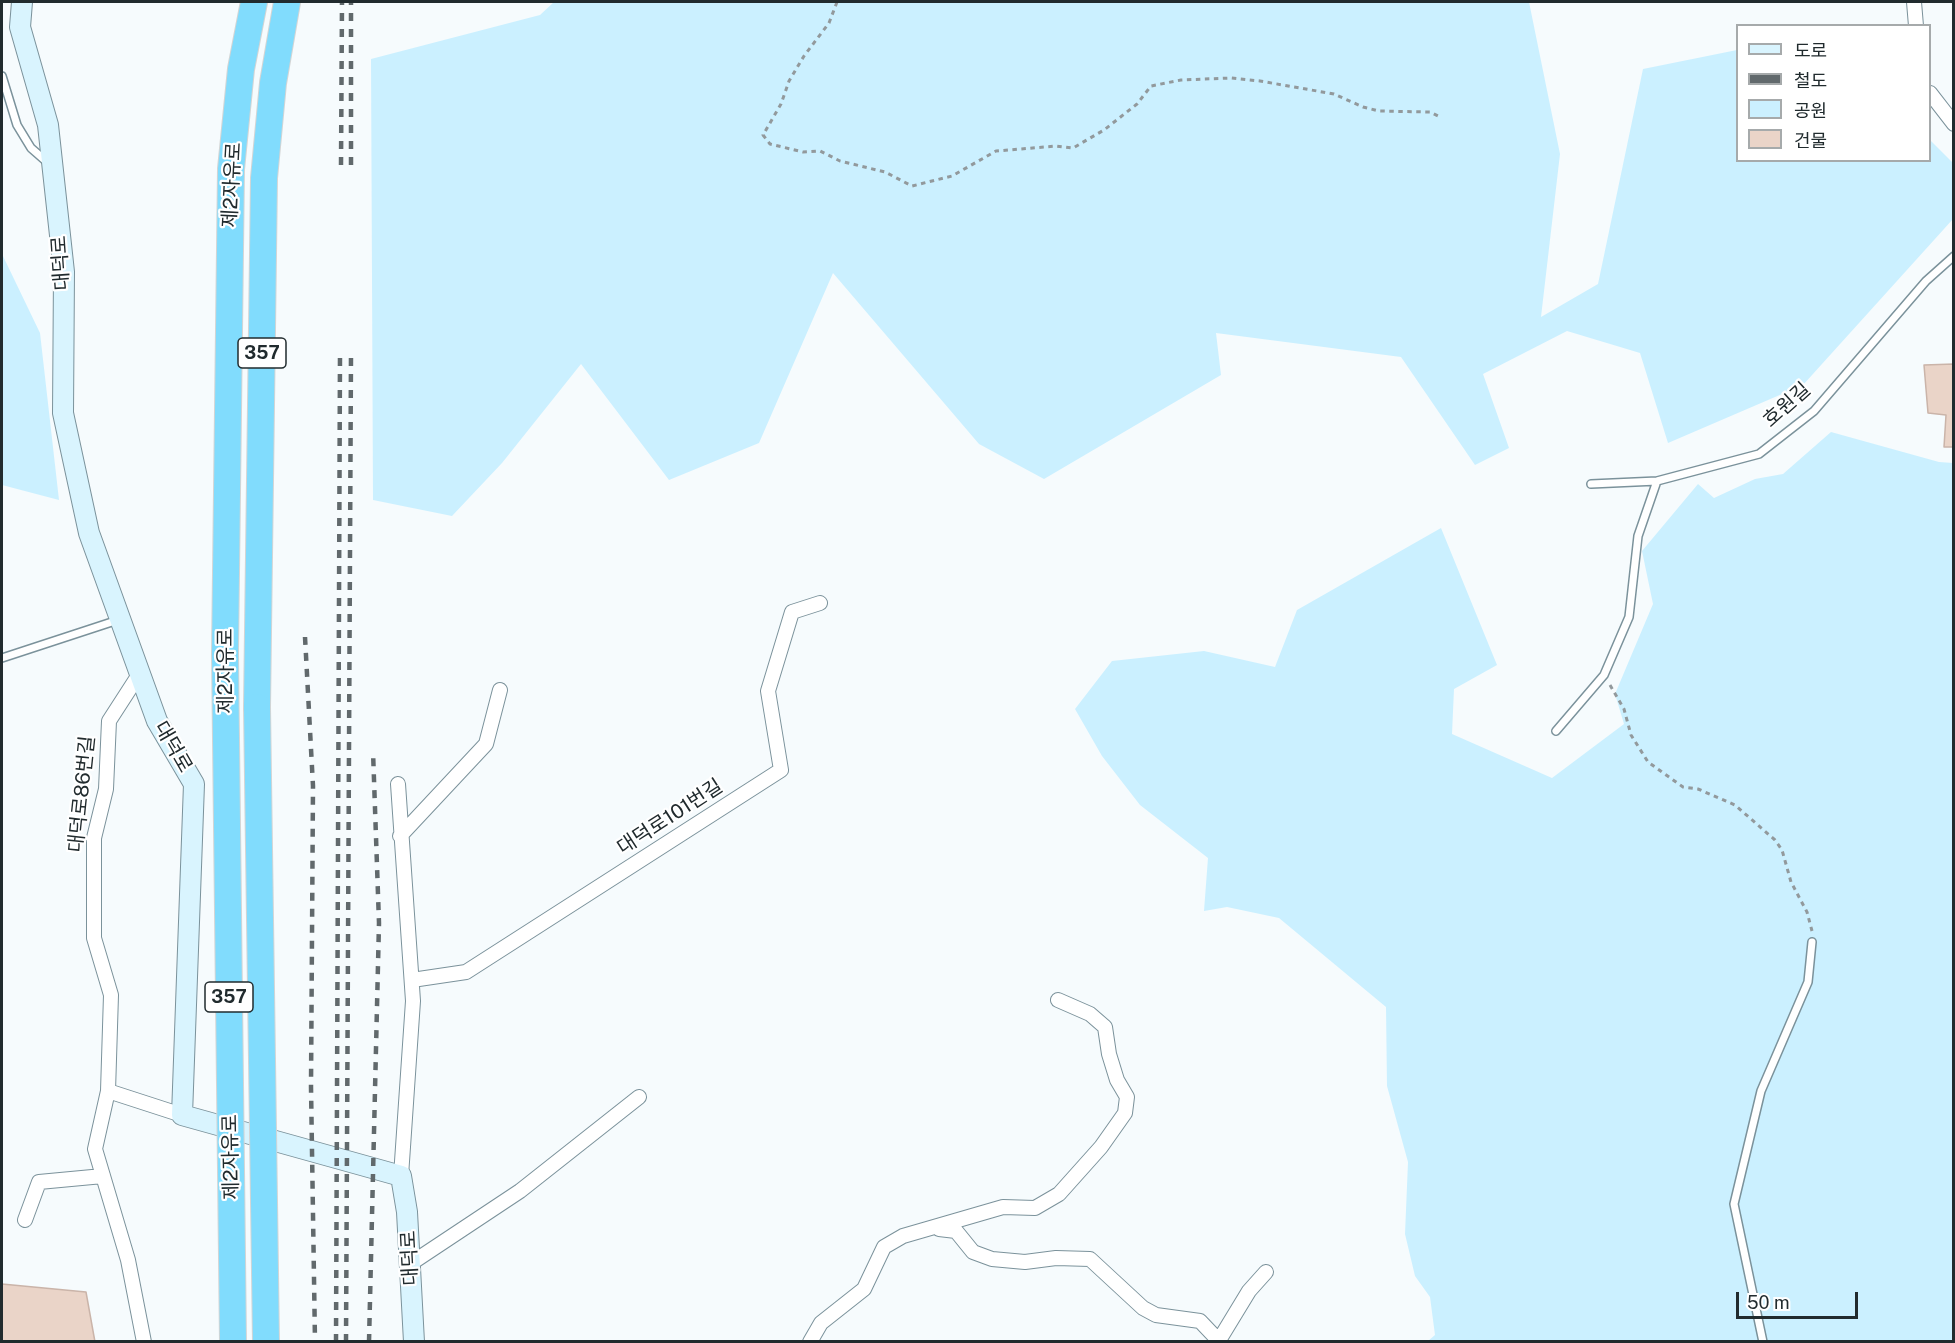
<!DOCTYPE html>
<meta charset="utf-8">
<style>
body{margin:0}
#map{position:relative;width:1955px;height:1343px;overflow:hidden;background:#f6fbfd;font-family:"Public Sans","Noto Sans KR",sans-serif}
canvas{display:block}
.frame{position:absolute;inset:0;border:3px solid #212b2e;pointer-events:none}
.legend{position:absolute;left:1736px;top:24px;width:195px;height:138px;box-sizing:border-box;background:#fff;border:2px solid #a6aaab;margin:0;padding:8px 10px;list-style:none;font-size:18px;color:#212b2e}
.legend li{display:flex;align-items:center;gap:12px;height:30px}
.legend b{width:30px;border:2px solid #a6aaab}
.scale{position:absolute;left:1736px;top:1292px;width:122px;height:27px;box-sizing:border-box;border:3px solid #212b2e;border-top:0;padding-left:8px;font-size:18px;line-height:21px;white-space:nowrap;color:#212b2e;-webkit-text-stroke:4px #fff;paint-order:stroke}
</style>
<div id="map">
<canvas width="1955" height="1343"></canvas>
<div class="frame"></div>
<ul class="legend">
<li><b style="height:8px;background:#d9f4fe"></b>도로</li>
<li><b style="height:8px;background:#61696c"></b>철도</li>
<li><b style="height:16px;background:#cbf0ff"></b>공원</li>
<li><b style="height:16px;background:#ead4c8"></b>건물</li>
</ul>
<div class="scale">50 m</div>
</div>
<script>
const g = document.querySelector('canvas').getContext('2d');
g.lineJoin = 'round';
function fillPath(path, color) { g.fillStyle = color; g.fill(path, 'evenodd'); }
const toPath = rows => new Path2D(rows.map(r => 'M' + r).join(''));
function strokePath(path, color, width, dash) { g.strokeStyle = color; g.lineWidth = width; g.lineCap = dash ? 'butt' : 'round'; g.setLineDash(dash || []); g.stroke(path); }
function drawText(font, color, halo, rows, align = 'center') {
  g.font = font + ' "Public Sans","Noto Sans KR",sans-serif'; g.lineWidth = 4.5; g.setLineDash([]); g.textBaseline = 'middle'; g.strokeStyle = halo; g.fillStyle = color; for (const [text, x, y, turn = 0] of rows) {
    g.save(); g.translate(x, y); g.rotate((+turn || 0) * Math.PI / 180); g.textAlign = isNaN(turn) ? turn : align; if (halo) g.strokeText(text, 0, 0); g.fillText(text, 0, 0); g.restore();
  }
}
fillPath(toPath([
 [554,2,1529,2,1560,154,1541,317,1598,284,1643,69,1737,50,1738,160,1930,160,1930,140,1953,163,1953,219,1803,385,1668,443,1640,353,1567,331,1483,374,1509,448,1475,465,1401,357,1216,333,1221,375,1044,479,979,444,833,273,759,443,669,480,581,364,502,463,452,516,373,500,371,59,540,15],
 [2,254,40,333,59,500,2,485],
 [1831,432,1939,462,1953,463,1953,1341,1428,1341,1435,1335,1430,1297,1415,1276,1405,1234,1408,1162,1387,1086,1386,1007,1279,918,1227,907,1204,911,1208,858,1140,805,1102,756,1075,709,1112,661,1204,651,1275,667,1297,610,1441,528,1497,665,1454,689,1452,734,1552,778,1624,724,1615,694,1653,604,1642,551,1698,484,1714,498,1755,479,1783,474]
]), '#cbf0ff');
const building = toPath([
 [1954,364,1954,447,1944,447,1946,415,1928,413,1924,365,1954,364],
 [2,1284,86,1292,95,1342,2,1342,2,1284]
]);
fillPath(building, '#ead4c8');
strokePath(building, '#cab4a9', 1.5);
const lane = toPath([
 [2,76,17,125,31,148,47,162],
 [1591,484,1657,481,1759,454,1814,411,1926,281,1954,256],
 [2,658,118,620],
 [1556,731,1604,675,1629,617,1638,536,1657,481],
 [1763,1342,1734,1204,1761,1091,1808,982,1812,942]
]);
const street = toPath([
 [1914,2,1916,26],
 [1930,93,1954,124],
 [140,673,109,721,106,789,94,838,94,938,111,995,108,1091,95,1149,128,1260,144,1342],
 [398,784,413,1001,401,1176],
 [400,836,486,744,500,690],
 [412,980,466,972,781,770,768,691,792,612,820,603],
 [108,1091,182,1115],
 [25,1220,39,1182,103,1176],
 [939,1229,956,1231,973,1252,992,1259,1025,1262,1056,1258,1090,1259,1143,1308,1156,1315,1200,1321,1220,1342],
 [410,1264,520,1191,639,1097],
 [810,1342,821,1323,864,1289,884,1247,903,1236,1003,1207,1035,1208,1059,1194,1101,1147,1125,1113,1127,1097,1117,1080,1109,1054,1105,1027,1090,1014,1058,1000],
 [1218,1342,1249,1291,1266,1272]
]);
const secondary = toPath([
 [22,2,20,27,48,125,64,272,63,413,89,533,157,721,194,784,182,1115,401,1176,407,1212,414,1342]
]);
const highway = toPath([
 [225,653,231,169,241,69,254,2],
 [257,707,264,178,273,83,287,2]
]);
strokePath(lane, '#7b929b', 10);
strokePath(street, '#7b929b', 16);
strokePath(secondary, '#7b929b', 22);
strokePath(highway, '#d3d5d5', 28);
strokePath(toPath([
 [837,2,829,23,804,56,789,81,781,104,763,135,770,144,803,152,820,151,840,161,885,172,912,186,952,176,996,151,1056,146,1073,148,1104,130,1137,104,1151,86,1181,80,1231,78,1260,81,1334,94,1363,107,1379,111,1430,112,1440,117],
 [1610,685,1624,709,1631,735,1648,762,1683,787,1698,789,1735,805,1775,840,1782,850,1791,882,1807,912,1812,931]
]), '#92999c', 3, [4.5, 4.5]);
strokePath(lane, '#fff', 7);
strokePath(street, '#fff', 14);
strokePath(secondary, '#d9f4fe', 20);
strokePath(highway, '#81dcfd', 26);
strokePath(toPath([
 [341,165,342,2],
 [351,165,351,2],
 [305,637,313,786,311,1087,315,1342],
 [336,1342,340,354],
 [346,1342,351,354],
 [369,1342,379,923,373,751]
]), '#61696c', 4.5, [8, 8]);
const highwayBridge = toPath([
 [225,653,233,1342],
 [257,707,266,1342]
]);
strokePath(highwayBridge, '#d3d5d5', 28, []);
strokePath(highwayBridge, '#81dcfd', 26);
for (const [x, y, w] of [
 [262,353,48],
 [229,997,48]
]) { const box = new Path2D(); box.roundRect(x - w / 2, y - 15, w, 30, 4.5); g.fillStyle = '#fff'; g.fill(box); strokePath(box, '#212b2e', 1.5); }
drawText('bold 18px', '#212b2e', null, [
 ["357",262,353],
 ["357",229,997]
]);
drawText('20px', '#212b2e', '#fff', [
 ["제2자유로",232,185,-87],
 ["대덕로",61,263,-94],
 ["호원길",1787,405,-42],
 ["제2자유로",226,671,-90],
 ["대덕로",173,747,60],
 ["대덕로86번길",82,794,-84],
 ["대덕로101번길",670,817,-33],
 ["제2자유로",231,1157,-91],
 ["대덕로",410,1258,-93]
]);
</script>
